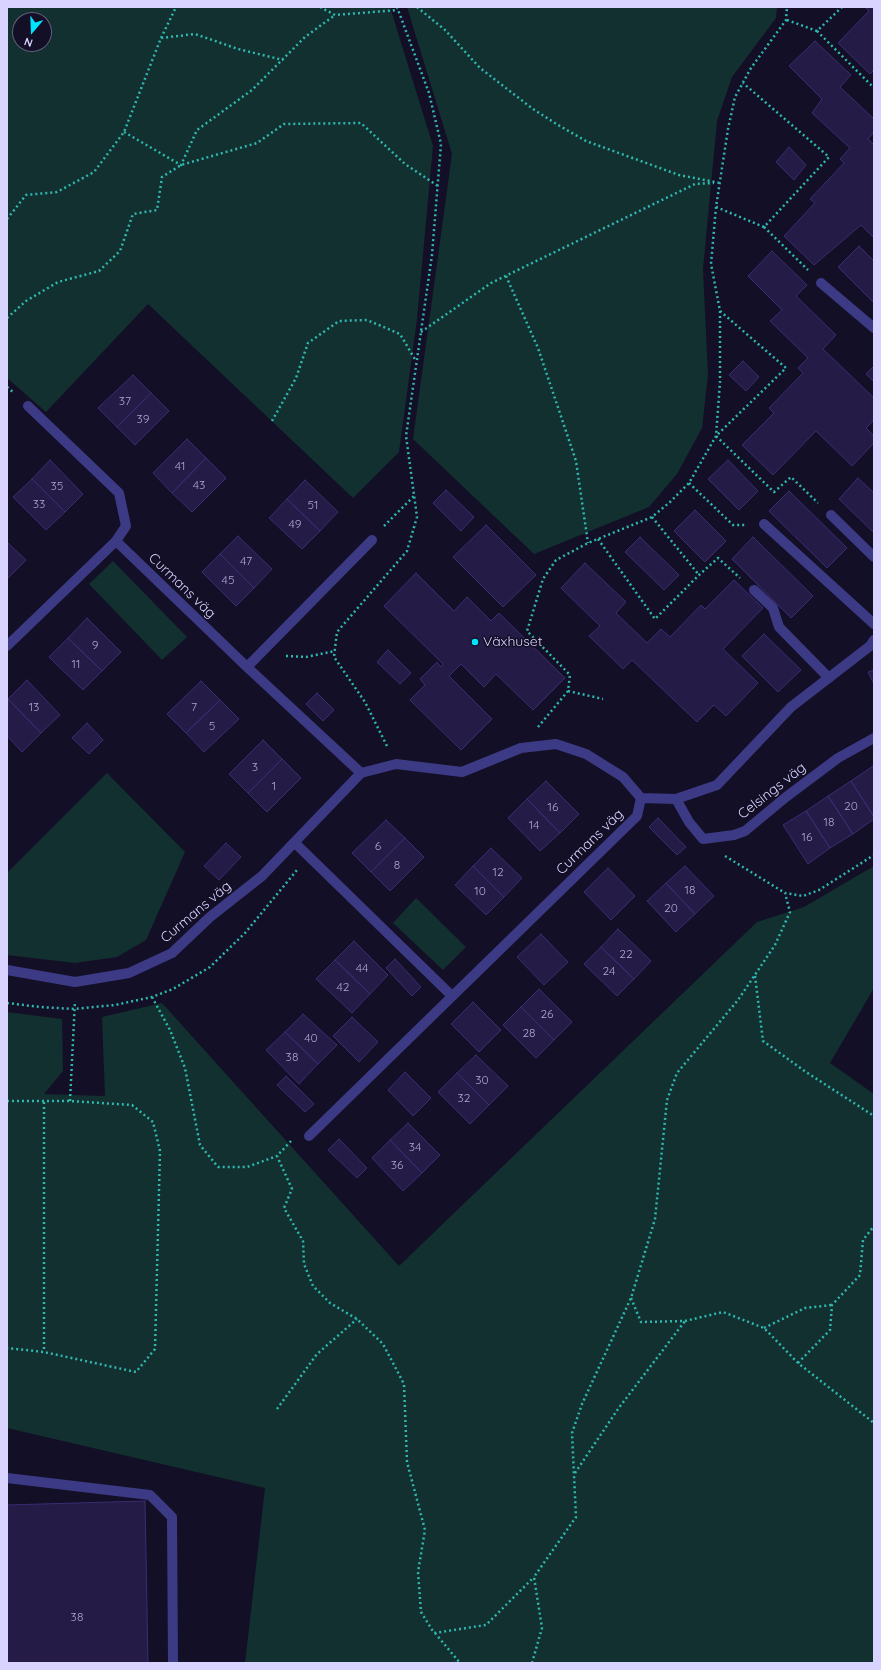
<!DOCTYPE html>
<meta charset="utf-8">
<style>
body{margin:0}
#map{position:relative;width:881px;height:1670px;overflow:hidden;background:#130f26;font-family:Quicksand,sans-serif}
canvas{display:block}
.frame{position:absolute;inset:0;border:8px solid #d9d4ff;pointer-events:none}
.north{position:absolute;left:12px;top:12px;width:40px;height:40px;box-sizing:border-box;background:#130f26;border:1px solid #625e7d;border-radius:50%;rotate:199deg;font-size:11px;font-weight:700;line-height:16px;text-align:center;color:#d9d4ff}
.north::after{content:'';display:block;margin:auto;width:14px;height:18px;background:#00e5ff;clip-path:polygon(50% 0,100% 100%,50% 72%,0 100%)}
</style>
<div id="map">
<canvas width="881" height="1670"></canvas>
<div class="frame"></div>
<div class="north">N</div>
</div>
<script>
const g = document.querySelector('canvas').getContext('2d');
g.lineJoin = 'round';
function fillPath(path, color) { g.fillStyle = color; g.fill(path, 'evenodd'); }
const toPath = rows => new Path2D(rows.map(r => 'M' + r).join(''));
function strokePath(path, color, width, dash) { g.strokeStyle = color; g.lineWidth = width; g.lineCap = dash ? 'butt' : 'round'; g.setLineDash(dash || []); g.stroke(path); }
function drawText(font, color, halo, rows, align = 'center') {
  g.font = font + ' Quicksand,sans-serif'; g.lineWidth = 3; g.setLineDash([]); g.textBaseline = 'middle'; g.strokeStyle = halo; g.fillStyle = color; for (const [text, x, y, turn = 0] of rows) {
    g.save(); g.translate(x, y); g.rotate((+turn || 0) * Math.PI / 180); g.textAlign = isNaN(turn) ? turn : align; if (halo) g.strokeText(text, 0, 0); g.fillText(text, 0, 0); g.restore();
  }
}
fillPath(toPath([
 [7,7,390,7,433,146,417,319,399,452,353,498,148,304,46,412,7,378],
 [20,20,44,20,44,44,20,44],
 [407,7,777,7,776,18,732,77,717,121,703,269,708,375,702,428,677,474,649,507,534,554,413,439,452,154],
 [113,561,187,637,162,660,89,584],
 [107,773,185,852,146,940,117,957,75,963,7,955,7,873],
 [874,866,874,988,830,1063,874,1094,874,1663,245,1663,265,1488,7,1428,7,1012,62,1019,63,1071,44,1094,105,1096,102,1017,162,1003,399,1266,757,922,804,907],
 [416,898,466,947,443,970,393,923]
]), '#12302f');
const building = toPath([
 [865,7,874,7,874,70,870,74,838,43,869,11,865,7],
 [815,41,851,75,840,87,874,119,874,132,868,139,874,145,874,238,861,225,814,265,784,236,815,203,810,199,844,163,840,159,850,148,812,113,822,99,789,66,815,41],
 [789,147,806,165,794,180,776,162,789,147],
 [859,246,874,261,874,303,838,267,859,246],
 [772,251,807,285,796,296,836,335,823,349,874,398,874,420,866,428,874,436,874,443,852,466,816,431,773,475,742,445,774,413,769,408,803,373,798,368,808,358,770,321,782,310,748,276,772,251],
 [743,361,759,377,746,391,729,375,743,361],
 [874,366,874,382,866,374,874,366],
 [133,375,151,393,117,427,98,408,133,375],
 [151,393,169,411,135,445,117,427,151,393],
 [187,439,206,458,172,493,153,473,187,439],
 [206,458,226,478,192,512,172,493,206,458],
 [50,460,83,494,65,512,32,479,50,460],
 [728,460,758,491,739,510,708,479,728,460],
 [858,478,874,493,874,533,839,499,858,478],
 [32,479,65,512,46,530,13,497,32,479],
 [305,480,338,512,320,531,287,499,305,480],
 [446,490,474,517,461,531,433,503,446,490],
 [789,491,847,548,827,568,769,511,789,491],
 [287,499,320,531,302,549,269,518,287,499],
 [695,510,726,541,705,562,674,531,695,510],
 [486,525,536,575,503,607,453,557,486,525],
 [238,536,272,569,254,588,220,554,238,536],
 [640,537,679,575,664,590,625,552,640,537],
 [753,537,813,596,791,618,732,559,753,537],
 [7,542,26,560,7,579,7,542],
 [220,554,254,588,236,606,202,572,220,554],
 [585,563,626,602,616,613,647,643,661,629,670,637,701,605,705,609,734,580,763,608,723,649,758,683,726,716,714,705,697,722,632,660,623,669,589,636,600,626,561,588,585,563],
 [416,573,454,611,467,597,491,621,499,613,565,678,533,710,496,674,484,687,461,664,449,676,492,719,461,750,410,700,425,685,420,679,437,662,441,667,443,664,384,606,416,573],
 [87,618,121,652,102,671,68,638,87,618],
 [764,634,801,670,778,692,742,656,764,634],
 [68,638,102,671,83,690,49,657,68,638],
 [388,650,411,673,400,684,377,662,388,650],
 [874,670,874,684,868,672,874,670],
 [27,680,60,715,41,733,8,699,27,680],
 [201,681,220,700,186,733,167,714,201,681],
 [317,693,334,710,323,721,306,704,317,693],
 [8,699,41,733,22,752,7,736,8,699],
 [220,700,239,719,204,752,186,733,220,700],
 [87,723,103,740,89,754,72,738,87,723],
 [263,740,282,759,248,793,229,774,263,740],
 [282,759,301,778,267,812,248,793,282,759],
 [873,766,874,767,874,817,851,781,873,766],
 [546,781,579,814,560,833,527,799,546,781],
 [851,781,874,817,874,819,853,834,828,796,851,781],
 [828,796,853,834,830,848,806,811,828,796],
 [527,799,560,833,540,851,508,818,527,799],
 [806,811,830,848,808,864,783,825,806,811],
 [658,818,686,847,677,855,649,827,658,818],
 [386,820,405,838,371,872,352,853,386,820],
 [405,838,424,857,390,891,371,872,405,838],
 [226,843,241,857,219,880,204,866,226,843],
 [491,848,522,878,504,897,473,866,491,848],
 [473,866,504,897,486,915,455,885,473,866],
 [685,866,714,896,695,914,666,883,685,866],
 [608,868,635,896,611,920,584,892,608,868],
 [666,883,695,914,676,932,647,901,666,883],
 [618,929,651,961,634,979,601,947,618,929],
 [541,934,568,962,544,985,517,957,541,934],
 [354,941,388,975,370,994,335,960,354,941],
 [601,947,634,979,617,996,584,964,601,947],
 [395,959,421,987,412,996,386,968,395,959],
 [335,960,370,994,352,1013,316,979,335,960],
 [539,989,572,1022,554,1040,521,1007,539,989],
 [473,1002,501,1030,479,1052,451,1024,473,1002],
 [521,1007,554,1040,536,1058,503,1025,521,1007],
 [303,1014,337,1045,318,1064,285,1032,303,1014],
 [352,1017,378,1042,359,1062,333,1036,352,1017],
 [285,1032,318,1064,299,1084,266,1050,285,1032],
 [476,1055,508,1086,489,1105,457,1073,476,1055],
 [405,1072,431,1098,413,1116,388,1090,405,1072],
 [457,1073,489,1105,470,1124,438,1092,457,1073],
 [286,1076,314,1104,305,1112,277,1085,286,1076],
 [408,1123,440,1155,422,1173,390,1140,408,1123],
 [339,1139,367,1168,357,1178,328,1150,339,1139],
 [390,1140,422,1173,403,1191,372,1158,390,1140],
 [145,1501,148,1663,7,1663,7,1505,145,1501]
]);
fillPath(building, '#241b47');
strokePath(building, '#3b2d73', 1);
strokePath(toPath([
 [320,7,335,15,398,10],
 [417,7,445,30,480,68,533,109,558,125,586,141,679,175,720,183],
 [787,20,817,31,842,7],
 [817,31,874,88],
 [161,38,176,7],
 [124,132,181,165,197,130,252,90,305,37,335,15],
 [716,207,764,227,829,157,743,83],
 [7,219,26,195,57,192,94,172,124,132,161,38,195,34,238,49,283,60],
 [764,227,808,270],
 [506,276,538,348,576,461,588,543],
 [720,311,786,368,716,436,774,492,791,477,818,503],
 [7,318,26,301,58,282,99,271,120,251,133,214,157,210,162,177,181,165,257,143,284,124,361,123,405,164,438,186],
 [421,332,491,283,695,184,714,183],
 [7,387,14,393],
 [272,421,296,378,308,343,339,321,367,320,400,334,416,361],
 [689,483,733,525,745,525],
 [652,517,699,575],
 [384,526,414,496],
 [598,539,655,619,699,575,718,558,740,578],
 [286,656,306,657,335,651],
 [568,691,603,699],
 [538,727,568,691,570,675,527,631,543,579,556,560,588,543,652,517,670,502,689,483,716,436,720,382,720,311,711,264,716,207,728,129,735,97,751,68,786,20,787,7],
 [387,746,365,702,334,657,337,632,407,551,417,517,406,436,432,255,441,144,429,93,397,7],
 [725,856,785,893,803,896,819,890,874,855],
 [755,976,763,1041,806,1072,874,1116],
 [152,997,170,1030,185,1068,200,1145,218,1167,247,1167,277,1156],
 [7,1003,40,1007,74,1009,115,1005,152,997,173,989,210,967,245,933,297,870],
 [7,1101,70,1101,132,1105,153,1122,160,1151,155,1349,136,1372,44,1352,7,1348],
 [70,1101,75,1001],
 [44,1102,44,1352],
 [291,1141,277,1156,292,1189,284,1208,303,1241,304,1264,313,1286,330,1303,357,1319,383,1344,404,1384,407,1462,425,1530,418,1572,421,1612,434,1633,486,1625,534,1577],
 [631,1298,641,1322,685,1321,723,1312,764,1328,798,1363,874,1423],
 [764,1328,805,1308,832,1305],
 [798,1363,830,1330,832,1305,860,1275,863,1240,874,1226],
 [277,1409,317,1354,357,1319],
 [575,1473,618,1409,685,1321],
 [435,1633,460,1663],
 [532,1663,542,1628,534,1577,576,1517,572,1433,582,1404,631,1298,655,1219,667,1100,677,1073,738,1000,775,945,790,912,785,893]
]), '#2fb8b0', 2.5, [2, 3]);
strokePath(toPath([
 [821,283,874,328],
 [831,515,874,557],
 [764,524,874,624],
 [754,590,773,608,779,627,829,678],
 [676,799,689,822,703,839,734,835,745,831,786,797,838,758,874,738],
 [7,1478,150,1495,172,1517,173,1663]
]), '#3d3a85', 10);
strokePath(toPath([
 [28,406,119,493,126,526,116,541],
 [7,646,116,541,247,667,361,773],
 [247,667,372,540],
 [641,798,676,799,717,785,791,707,870,646,874,640],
 [295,843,451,995],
 [7,970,75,982,129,973,172,953,210,917,262,876,361,773,396,764,462,772,521,748,556,744,586,754,623,777,641,798,637,816,309,1136]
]), '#3d3a85', 10);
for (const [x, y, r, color] of [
 [475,642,4,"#00e5ff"]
]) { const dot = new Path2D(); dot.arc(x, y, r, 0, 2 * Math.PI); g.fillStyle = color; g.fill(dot); strokePath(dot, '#130f26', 1.5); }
drawText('12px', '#aca6d1', null, [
 ["37",125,401],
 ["39",143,419],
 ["41",180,466],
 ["43",199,485],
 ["35",57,486],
 ["33",39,504],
 ["51",313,505],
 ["49",295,524],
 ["47",246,561],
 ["45",228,580],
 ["9",95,645],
 ["11",76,664],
 ["13",34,707],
 ["7",194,707],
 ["5",212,726],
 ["3",255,767],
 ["1",274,786],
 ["20",851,806],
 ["16",553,807],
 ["18",829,822],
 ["14",534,825],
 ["16",807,837],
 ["6",378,846],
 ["8",397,865],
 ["12",498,872],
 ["18",690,890],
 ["10",480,891],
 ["20",671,908],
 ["22",626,954],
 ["44",362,968],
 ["24",609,971],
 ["42",343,987],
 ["26",547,1014],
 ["28",529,1033],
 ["40",311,1038],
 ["38",292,1057],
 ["30",482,1080],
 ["32",464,1098],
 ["34",415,1147],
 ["36",397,1165],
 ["38",77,1617]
]);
drawText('14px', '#d9d4ff', '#130f26', [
 ["Curmans väg",182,586,44],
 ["Celsings väg",772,791,-38],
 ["Curmans väg",590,842,-44],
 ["Curmans väg",196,912,-40]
]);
drawText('14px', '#d9d4ff', '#130f26', [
 ["Växhuset",483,642]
], 'left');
</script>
